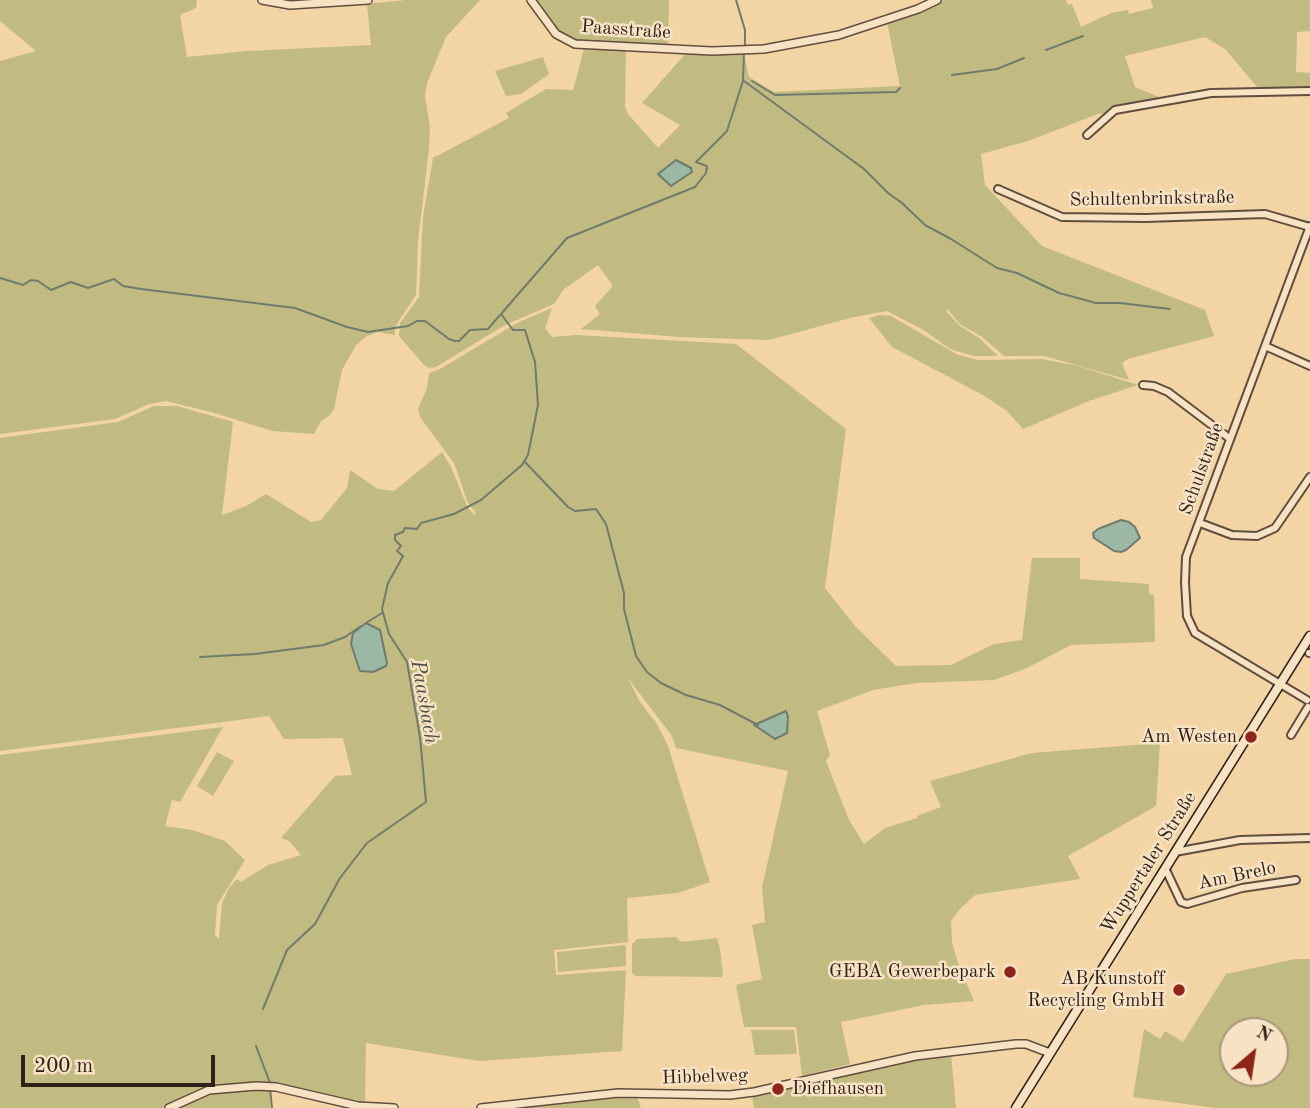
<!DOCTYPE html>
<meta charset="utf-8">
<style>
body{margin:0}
#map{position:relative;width:1310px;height:1108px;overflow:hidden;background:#f2d4a5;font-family:"Old Standard TT",serif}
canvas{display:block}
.north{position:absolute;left:1219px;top:1017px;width:70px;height:70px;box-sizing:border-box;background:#f7e3c4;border:2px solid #a79580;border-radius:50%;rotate:29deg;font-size:19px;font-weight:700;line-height:28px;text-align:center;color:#2f201a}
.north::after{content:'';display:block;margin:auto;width:24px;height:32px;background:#8f2418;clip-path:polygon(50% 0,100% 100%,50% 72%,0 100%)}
.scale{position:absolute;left:21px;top:1055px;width:194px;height:32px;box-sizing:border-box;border:4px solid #2f201a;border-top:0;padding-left:9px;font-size:21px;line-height:24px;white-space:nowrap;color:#2f201a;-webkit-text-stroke:5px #f7e3c4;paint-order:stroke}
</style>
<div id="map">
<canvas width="1310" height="1108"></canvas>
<div class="north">N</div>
<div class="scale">200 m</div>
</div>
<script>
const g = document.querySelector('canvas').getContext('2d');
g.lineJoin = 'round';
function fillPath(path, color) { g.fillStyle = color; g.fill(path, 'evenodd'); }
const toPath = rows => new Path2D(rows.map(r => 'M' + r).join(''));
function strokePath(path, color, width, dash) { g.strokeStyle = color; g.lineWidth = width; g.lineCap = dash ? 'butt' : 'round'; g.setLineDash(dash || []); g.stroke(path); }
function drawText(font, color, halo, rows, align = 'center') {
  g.font = font + ' "Old Standard TT",serif'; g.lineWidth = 5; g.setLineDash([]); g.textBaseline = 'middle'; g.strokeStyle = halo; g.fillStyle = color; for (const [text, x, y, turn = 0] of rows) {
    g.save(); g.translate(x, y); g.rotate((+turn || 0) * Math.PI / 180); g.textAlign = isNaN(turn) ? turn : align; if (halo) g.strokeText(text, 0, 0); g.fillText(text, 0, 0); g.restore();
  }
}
fillPath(toPath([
 [0,0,197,0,196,8,180,15,187,57,248,51,371,45,367,4,406,0,480,0,446,37,427,83,425,96,430,127,429,148,418,242,416,295,400,319,395,327,395,335,378,332,367,336,356,345,342,370,334,409,330,415,321,421,314,434,272,431,215,413,166,401,149,404,115,419,0,434,0,61,36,51,0,21],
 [534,0,669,0,668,45,576,41,557,32],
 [942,0,1066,0,1068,5,1072,4,1081,27,1111,13,1128,10,1129,14,1153,8,1151,0,1310,0,1310,31,1297,32,1296,72,1310,73,1310,88,1258,88,1225,49,1205,37,1125,56,1135,87,1164,99,1118,106,1109,113,1098,114,1028,141,981,154,985,185,1042,246,1205,310,1214,336,1128,359,1122,363,1129,380,1044,356,1004,356,981,336,961,325,947,309,946,311,960,326,979,338,998,356,973,356,950,349,922,329,887,311,850,318,769,340,679,337,581,329,600,314,595,306,613,286,598,265,563,290,554,304,505,325,436,367,429,368,424,365,399,336,400,323,419,297,423,217,433,158,509,118,506,113,546,89,573,90,584,49,626,51,625,107,628,114,658,148,680,125,642,103,687,52,744,54,749,77,774,92,900,86,887,22],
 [543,57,549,74,521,94,506,96,495,71],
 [552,308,545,328,552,337,576,335,736,344,846,429,825,588,855,626,896,666,951,665,994,644,1022,640,1032,558,1080,558,1080,579,1149,584,1149,594,1154,595,1155,642,1071,645,1025,669,994,680,916,683,873,690,817,711,830,755,826,761,849,820,864,844,885,828,917,818,917,816,941,807,930,781,1032,753,1160,743,1156,806,1068,856,1080,879,975,895,959,910,951,921,952,942,958,963,974,1001,924,1005,841,1022,850,1064,802,1076,796,1027,744,1027,736,985,762,979,752,925,765,922,762,887,788,771,676,748,672,736,627,677,640,702,657,724,668,746,710,882,678,893,627,898,628,942,554,950,556,975,626,970,622,1051,479,1061,366,1043,365,1102,249,1083,207,1087,163,1108,0,1108,0,755,223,727,180,802,172,800,165,826,192,830,225,841,245,860,217,905,215,935,219,939,222,903,229,888,237,879,241,882,268,865,301,855,289,841,281,838,335,776,352,775,343,738,284,739,269,716,0,751,0,438,118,422,154,406,177,406,233,422,222,515,246,506,266,494,311,522,321,520,347,488,350,470,378,489,394,491,442,452,451,467,467,506,474,515,476,513,468,503,454,463,420,417,418,409,427,388,429,373,440,369,517,323],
 [880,315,891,316,958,355,979,360,1042,359,1078,366,1138,385,1089,401,1023,429,1007,411,983,395,892,347,869,318],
 [217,752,234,761,213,796,197,786],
 [676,937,681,942,717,938,720,949,723,975,722,977,636,976,632,973,632,944,637,939],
 [626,945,626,966,558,972,557,952],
 [1295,959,1310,959,1310,1108,1216,1108,1133,1097,1144,1029,1160,1039,1165,1031,1183,1042,1226,974],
 [1275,1031,1275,1073,1233,1073,1233,1031],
 [751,1030,794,1030,797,1054,755,1055],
 [951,1054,956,1108,754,1108,752,1095,917,1059],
 [255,1089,271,1090,270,1108,175,1108,201,1096],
 [637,1096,641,1108,519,1108,610,1097]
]), '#c1bb81');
const water = toPath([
 [676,160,691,168,692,172,671,186,658,174,676,160],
 [1121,520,1129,522,1135,527,1140,538,1126,550,1121,552,1114,551,1094,538,1093,533,1098,529,1121,520],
 [366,623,380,630,387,663,386,666,373,672,360,671,351,644,353,633,366,623],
 [786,711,788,717,787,733,775,739,754,725,786,711]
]);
fillPath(water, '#9bb8a4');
strokePath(water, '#707b6d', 2);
strokePath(toPath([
 [736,0,745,30,745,46],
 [1046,50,1083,36],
 [952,75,997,69,1024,58],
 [744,81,864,169,888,193,902,203,925,225,951,239,997,268,1017,273,1059,293,1096,303,1120,303,1170,309],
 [752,81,775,95,896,92,900,88],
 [0,278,23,285,31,280,38,281,51,290,71,282,88,288,114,279,123,286,141,289,295,308,347,327,368,332,408,326,417,321,425,321,449,339,455,341,459,341,470,330,488,329,500,315],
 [524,461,568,507,575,511,596,509,606,524,624,593,624,609,636,656,647,672,661,683,686,695,720,705,758,725],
 [366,623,382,613],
 [200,657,255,654,324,645,345,637,361,626],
 [263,1009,287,950,315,924,340,878,367,843,426,802,420,737,407,662,389,634,382,609,388,583,403,556,397,551,401,546,395,540,395,535,403,532,405,528,417,529,421,523,454,514,481,500,522,465,528,455,538,405,535,362,525,330,513,330,501,314,567,238,695,187,706,173,707,166,696,162,727,131,743,81,744,52],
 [256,1046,270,1083],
 [270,1088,272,1108]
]), '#707b6d', 2);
const minor = toPath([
 [1087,135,1115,110,1211,93,1310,91],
 [998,189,1062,217,1146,218,1265,214,1310,227],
 [1265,346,1310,366],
 [1143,385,1154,386,1168,392,1229,438],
 [1200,523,1232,535,1257,536,1275,528,1310,477],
 [1309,653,1310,653],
 [1307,700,1195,633,1187,616,1185,582,1186,557,1310,226],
 [1291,735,1308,707],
 [1175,852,1240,840,1310,838],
 [1165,868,1181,902,1187,904,1242,888,1296,880]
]);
const tertiary = toPath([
 [262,0,290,5,368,0],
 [531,0,556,34,575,44,712,51,764,49,839,35,918,9,937,0],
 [169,1108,209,1090,256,1086,276,1087,358,1106,394,1108],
 [481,1108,618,1093,730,1095,754,1092,915,1056,1016,1044,1026,1044,1050,1053]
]);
const secondary = toPath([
 [1016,1108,1310,636]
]);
strokePath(minor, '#604d3d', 10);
strokePath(tertiary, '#604d3d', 10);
strokePath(secondary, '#2f201a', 11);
strokePath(minor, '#f7e3c4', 6);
strokePath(tertiary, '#f7e3c4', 7);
strokePath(secondary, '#f7e3c4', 8);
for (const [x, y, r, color] of [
 [1251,737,7,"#8f2418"],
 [1010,972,7,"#8f2418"],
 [1179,990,7,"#8f2418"],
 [778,1089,7,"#8f2418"]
]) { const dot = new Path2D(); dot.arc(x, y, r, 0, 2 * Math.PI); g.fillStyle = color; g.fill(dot); strokePath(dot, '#f7e3c4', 2.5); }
drawText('19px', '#2f201a', '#f7e3c4', [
 ["Paasstraße",626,30,4],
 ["Schultenbrinkstraße",1152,199,-1],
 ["Schulstraße",1202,469,-70],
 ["Wuppertaler Straße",1149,863,-58],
 ["Am Brelo",1237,876,-12],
 ["Hibbelweg",705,1077,-2]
]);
drawText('19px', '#2f201a', '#f7e3c4', [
 ["Am Westen",1237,737],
 ["GEBA Gewerbepark",996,972],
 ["AB Kunstoff",1165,979],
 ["Recycling GmbH",1165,1001],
 ["Diefhausen",792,1089,"left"]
], 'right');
drawText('italic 21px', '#4f4e43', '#f7e3c4', [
 ["Paasbach",424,702,80]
]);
</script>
